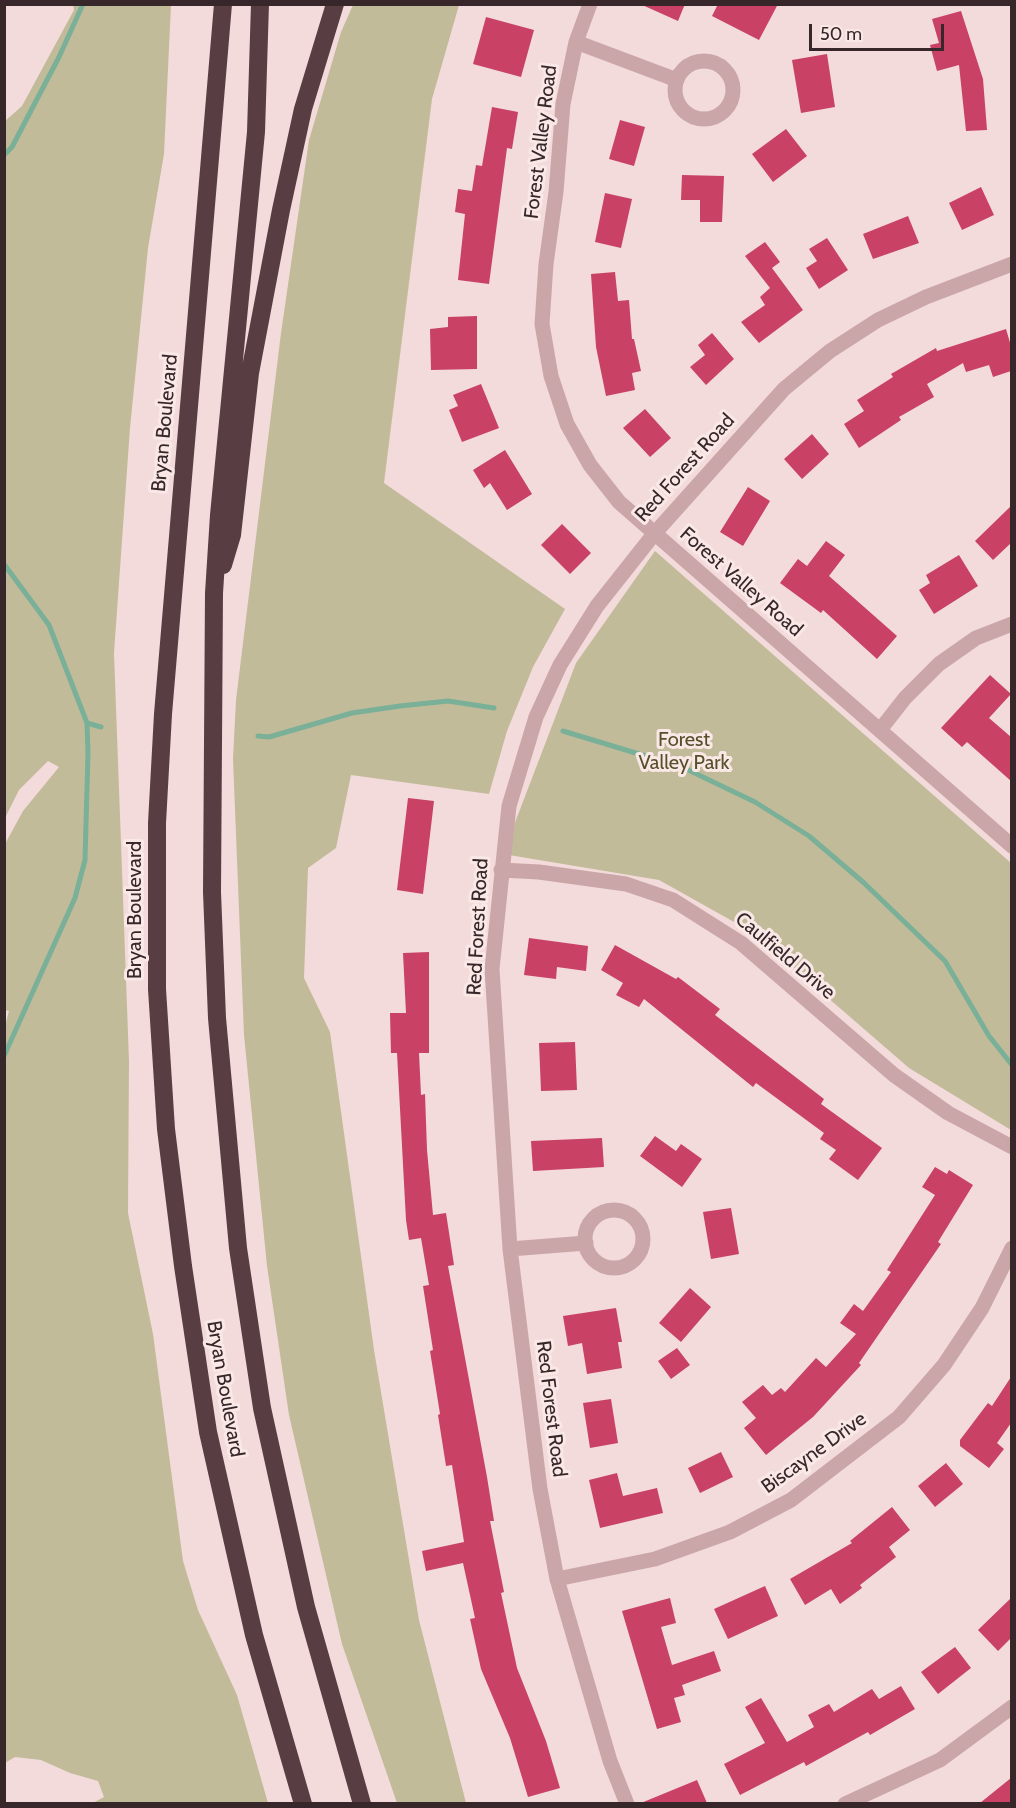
<!DOCTYPE html>
<style>
body{margin:0}
#map{position:relative;width:1016px;height:1808px;overflow:hidden;background:#f2dbda;font-family:Cabin,sans-serif}
canvas{display:block}
.frame{position:absolute;inset:0;border:6px solid #37272a;pointer-events:none}
.scale{position:absolute;left:809px;top:24px;width:135px;height:27px;box-sizing:border-box;border:3px solid #37272a;border-top:0;padding-left:8px;font-size:18px;line-height:21px;white-space:nowrap;color:#37272a;-webkit-text-stroke:4px #fae8e7;paint-order:stroke}
</style>
<div id="map">
<canvas width="1016" height="1808"></canvas>
<div class="frame"></div>
<div class="scale">50 m</div>
</div>
<script>
const g = document.querySelector('canvas').getContext('2d');
g.lineJoin = 'round';
function fillPath(path, color) { g.fillStyle = color; g.fill(path, 'evenodd'); }
const toPath = rows => new Path2D(rows.map(r => 'M' + r).join(''));
function strokePath(path, color, width, dash) { g.strokeStyle = color; g.lineWidth = width; g.lineCap = dash ? 'butt' : 'round'; g.setLineDash(dash || []); g.stroke(path); }
function drawText(font, color, halo, rows, align = 'center') {
  g.font = font + ' Cabin,sans-serif'; g.lineWidth = 6; g.setLineDash([]); g.textBaseline = 'middle'; g.strokeStyle = halo; g.fillStyle = color; for (const [text, x, y, turn = 0] of rows) {
    g.save(); g.translate(x, y); g.rotate((+turn || 0) * Math.PI / 180); g.textAlign = isNaN(turn) ? turn : align; if (halo) g.strokeText(text, 0, 0); g.fillText(text, 0, 0); g.restore();
  }
}
fillPath(toPath([
 [73,5,171,5,164,154,148,248,130,428,114,653,129,1061,128,1213,153,1334,183,1561,198,1610,237,1695,268,1803,93,1803,104,1797,98,1781,70,1773,41,1760,15,1757,5,1763,4,1030,9,1011,4,1010,5,844,23,811,59,767,48,761,19,790,5,818,4,122,22,106,74,10],
 [353,5,459,5,432,99,384,483,565,609,533,667,507,731,489,794,351,775,336,848,308,868,304,978,330,1032,374,1350,419,1620,466,1803,397,1803,342,1644,289,1415,267,1266,244,1035,233,759,236,700,281,333,309,140,341,32],
 [655,551,1011,863,1011,1130,909,1068,752,932,659,880,503,854,576,663]
]), '#c2bb9a');
strokePath(toPath([
 [4,155,12,147,59,57,83,4],
 [4,564,49,625,87,723,88,752,85,860,75,898,4,1056],
 [87,723,101,727],
 [563,731,682,767,755,802,809,836,863,882,945,961,989,1036,1012,1065],
 [258,736,269,737,352,713,400,706,448,701,494,708]
]), '#79b097', 5);
fillPath(toPath([
 [640,4,685,4,678,21],
 [718,4,778,4,759,40,712,16],
 [961,11,983,79,987,130,966,131,959,65,937,71,930,45,939,43,932,19],
 [486,17,534,30,521,77,473,64],
 [827,54,835,107,801,113,792,60],
 [492,107,518,112,512,149,507,148,489,284,458,280,465,214,455,212,458,189,472,191,476,165,482,166],
 [620,120,645,127,634,166,609,159],
 [786,129,807,156,773,182,752,154],
 [682,175,724,176,722,222,700,222,700,200,681,200],
 [981,187,994,215,962,230,949,203],
 [605,193,632,199,621,248,595,242],
 [908,216,919,243,873,259,863,234],
 [827,238,848,270,819,289,806,268,817,261,809,249],
 [765,242,780,262,772,268,803,310,759,343,741,322,765,305,760,297,770,288,745,256],
 [615,272,618,301,629,300,632,339,634,339,641,371,632,373,635,390,606,396,596,347,591,274],
 [477,316,477,369,431,370,430,329,448,327,448,317],
 [1006,329,1011,346,1011,371,993,377,989,365,966,372,963,363,927,384,934,397,899,417,901,420,859,448,844,424,864,411,857,400,893,377,891,374,936,348,937,351],
 [712,333,734,359,706,385,690,367,705,355,698,345],
 [481,384,499,428,462,442,449,410,458,406,453,395],
 [645,409,671,438,650,457,623,428],
 [812,434,829,454,802,479,784,459],
 [505,450,532,494,507,510,490,483,484,488,473,470],
 [748,487,770,501,743,546,720,532],
 [1011,506,1011,543,993,560,975,541],
 [562,524,591,553,570,574,541,545],
 [826,541,845,555,829,576,897,636,877,659,823,610,821,613,780,583,798,559,807,566],
 [959,555,978,586,934,614,919,590,930,583,926,575],
 [990,675,1011,694,989,718,1011,737,1011,781,967,742,962,747,941,728],
 [408,798,434,801,423,894,397,890],
 [529,938,588,946,586,971,557,967,556,979,524,975],
 [615,945,676,979,678,977,720,1009,715,1015,824,1099,821,1104,882,1148,858,1180,829,1159,836,1150,820,1139,824,1133,756,1083,753,1087,644,999,639,1007,616,995,623,983,601,970],
 [429,952,429,1053,419,1053,421,1095,425,1094,427,1150,433,1215,446,1213,454,1265,448,1266,487,1477,494,1521,490,1521,504,1592,501,1593,517,1668,546,1741,560,1788,528,1797,510,1738,481,1669,470,1619,475,1618,463,1563,426,1571,422,1551,464,1542,452,1465,446,1466,438,1415,440,1414,430,1351,433,1350,423,1286,429,1285,421,1238,409,1240,406,1220,397,1053,391,1053,390,1013,406,1013,403,953],
 [575,1042,577,1090,541,1091,539,1043],
 [655,1136,676,1151,681,1144,702,1159,682,1187,640,1156],
 [602,1138,604,1167,533,1171,531,1141],
 [935,1167,947,1174,949,1170,973,1185,938,1242,941,1244,859,1363,861,1365,813,1417,766,1455,744,1428,756,1418,742,1402,763,1385,772,1395,781,1388,785,1392,816,1358,826,1367,856,1334,840,1323,854,1304,863,1311,891,1272,887,1270,935,1195,922,1187],
 [731,1208,739,1254,711,1259,703,1212],
 [690,1288,711,1307,681,1342,659,1323],
 [616,1308,622,1342,618,1342,622,1368,587,1374,582,1343,568,1346,563,1316],
 [677,1348,690,1365,671,1379,658,1361],
 [1011,1377,1011,1423,997,1443,1004,1449,989,1468,960,1446,960,1440,988,1403,992,1406],
 [611,1399,618,1443,590,1448,583,1403],
 [721,1452,733,1477,700,1493,688,1468],
 [946,1463,963,1484,935,1507,918,1486],
 [617,1473,623,1496,657,1488,663,1513,600,1528,589,1480],
 [892,1507,910,1530,889,1547,896,1557,860,1585,862,1588,840,1604,831,1589,805,1605,790,1579,852,1543,850,1541],
 [765,1586,778,1616,728,1639,714,1609],
 [670,1598,676,1623,661,1627,672,1665,714,1651,721,1671,682,1685,685,1695,674,1698,681,1722,657,1729,622,1611],
 [1011,1598,1011,1638,998,1651,978,1630],
 [955,1647,971,1668,938,1694,921,1672],
 [901,1686,915,1709,870,1735,868,1732,806,1766,804,1762,740,1795,724,1764,765,1743,745,1707,761,1698,787,1742,814,1727,808,1715,829,1704,834,1712,872,1689,879,1699],
 [1011,1778,1011,1803,980,1803],
 [697,1780,707,1803,641,1803]
]), '#c94164');
strokePath(toPath([
 [590,4,576,42,563,104,556,192,546,264,542,324,551,376,567,424,590,465,619,502,1012,846],
 [576,42,677,80],
 '675 90a29 29 0 1 1 58 0a29 29 0 1 1-58 0Z',
 [880,730,905,698,939,664,976,638,1012,624],
 [501,870,539,872,626,884,673,900,741,943,894,1075,948,1113,1012,1147],
 '585 1239a29 29 0 1 1 58 0a29 29 0 1 1-58 0Z',
 [510,1249,586,1243],
 [557,1579,655,1559,730,1532,791,1500,899,1417,944,1365,982,1308,1012,1248],
 [627,1804,610,1761,557,1579,540,1489,510,1249,492,969,509,806,536,717,560,665,597,606,654,534,784,389,830,351,878,320,926,297,1012,264],
 [845,1804,940,1760,1012,1707]
]), '#cba6a8', 15);
strokePath(toPath([
 [223,4,163,714,157,823,157,989,166,1129,183,1266,208,1432,254,1635,303,1804],
 [260,4,256,132,219,515,214,593,212,892,217,1018,238,1248,262,1408,306,1607,362,1804],
 [223,565,232,535,250,373,281,210,303,109,335,4]
]), '#583e43', 18);
drawText('20px', '#37272a', '#fae8e7', [
 ["Forest Valley Road",541,142,-83],
 ["Bryan Boulevard",165,423,-85],
 ["Red Forest Road",685,468,-48],
 ["Forest Valley Road",741,582,41],
 ["Bryan Boulevard",135,910,-90],
 ["Red Forest Road",478,927,-87],
 ["Caulfield Drive",785,956,40],
 ["Bryan Boulevard",225,1389,80],
 ["Red Forest Road",551,1409,83],
 ["Biscayne Drive",814,1453,-36]
]);
drawText('20px', '#56502a', '#fae8e7', [
 ["Forest",684,740],
 ["Valley Park",684,763]
]);
</script>
